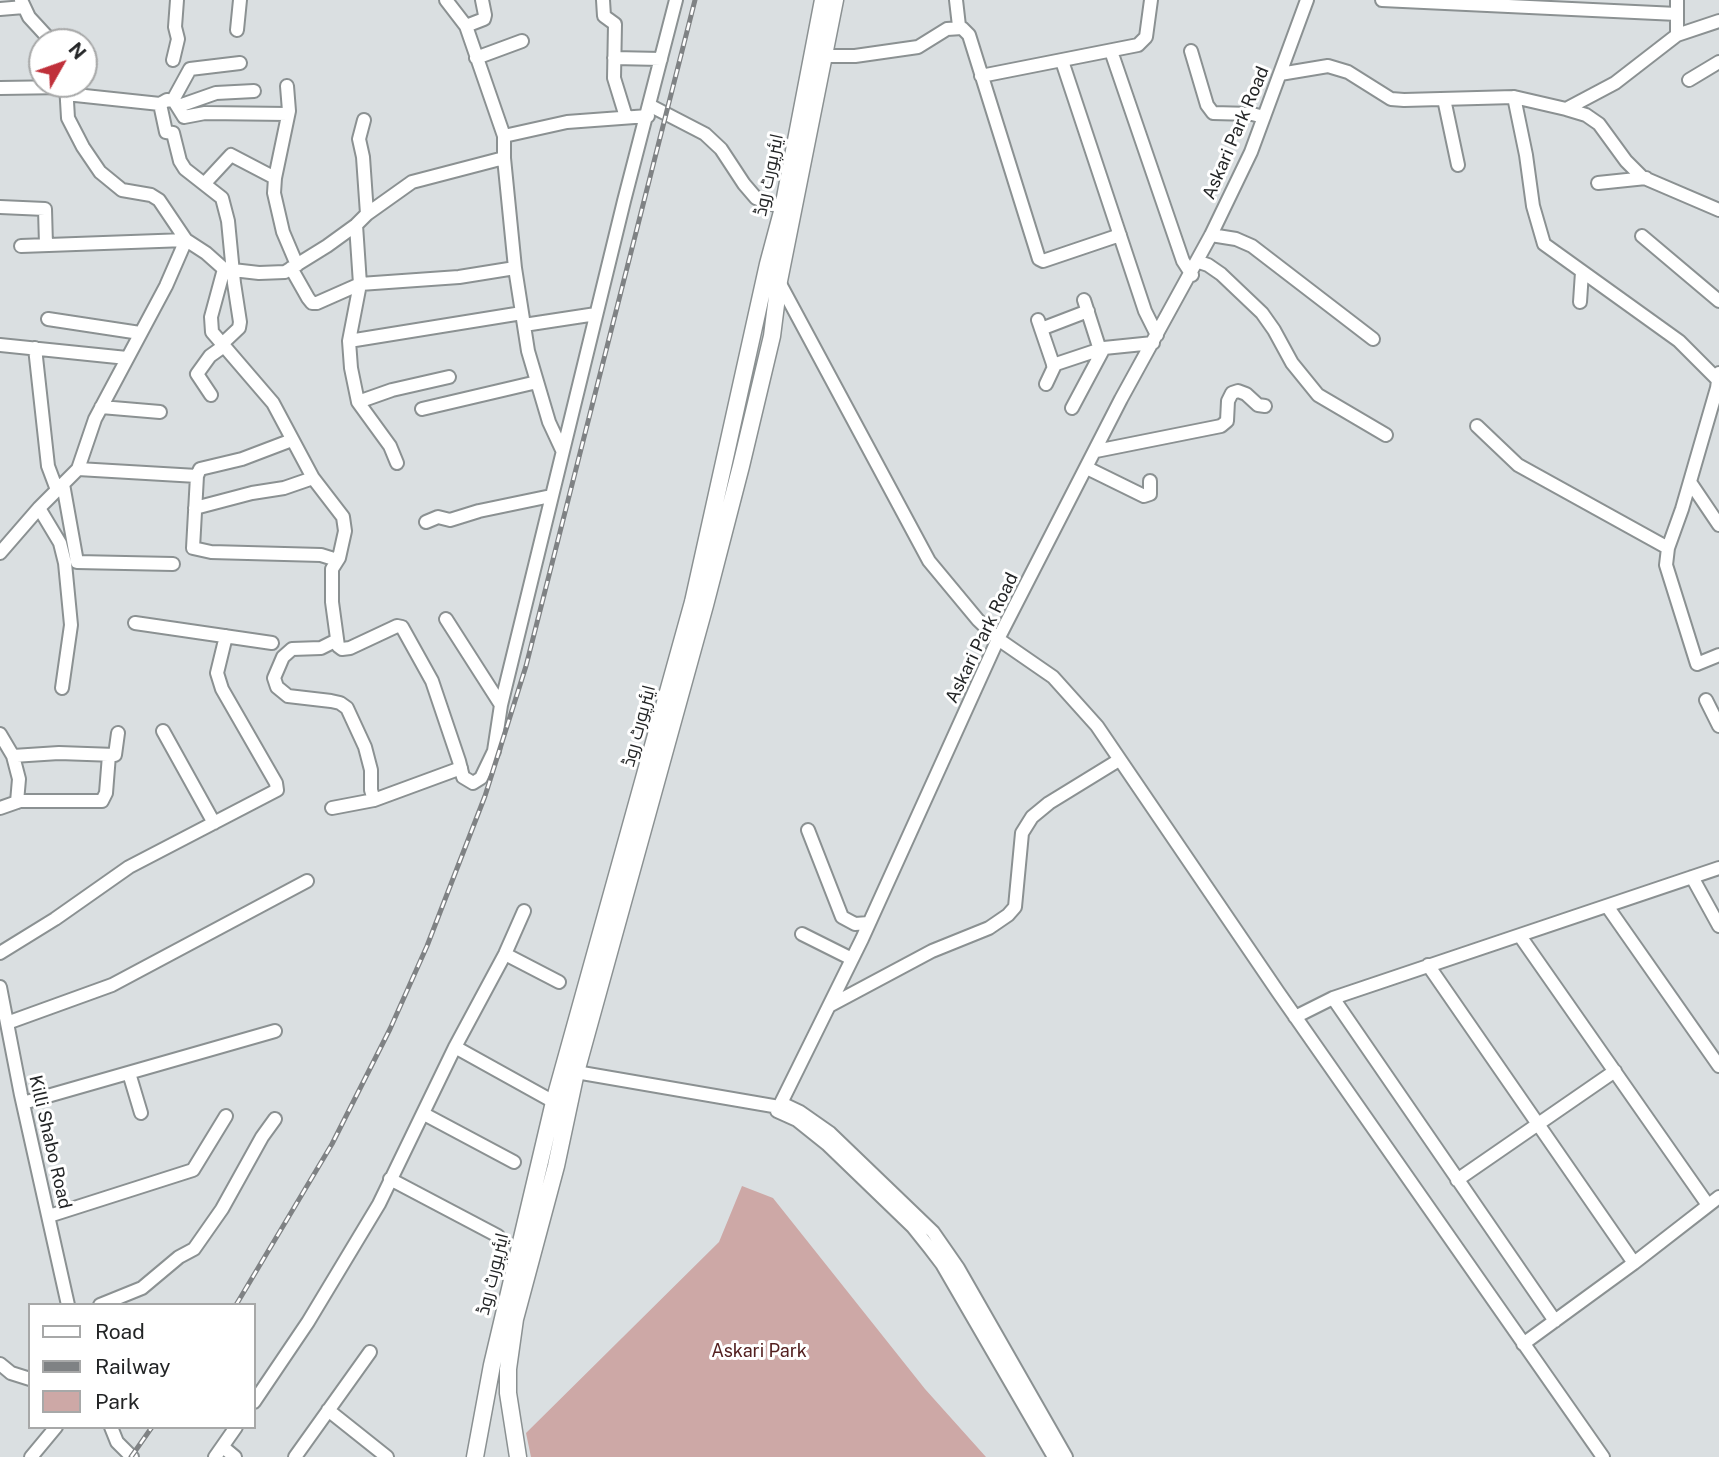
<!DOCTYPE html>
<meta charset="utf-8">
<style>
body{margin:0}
#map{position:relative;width:1719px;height:1457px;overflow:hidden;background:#dadfe1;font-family:"Public Sans",sans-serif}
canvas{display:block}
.legend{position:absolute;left:28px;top:1303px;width:228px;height:126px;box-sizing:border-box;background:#fff;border:2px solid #a7a8a8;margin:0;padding:9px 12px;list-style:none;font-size:21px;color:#232526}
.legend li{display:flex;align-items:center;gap:14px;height:35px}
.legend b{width:35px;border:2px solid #a7a8a8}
.north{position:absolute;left:28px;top:28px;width:70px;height:70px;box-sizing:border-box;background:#fff;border:2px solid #a7a8a8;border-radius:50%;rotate:50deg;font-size:19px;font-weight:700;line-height:28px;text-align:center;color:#232526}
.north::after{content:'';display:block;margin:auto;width:24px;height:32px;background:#c0303a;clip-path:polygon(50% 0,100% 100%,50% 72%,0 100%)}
</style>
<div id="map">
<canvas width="1719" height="1457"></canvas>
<ul class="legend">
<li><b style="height:9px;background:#fff"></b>Road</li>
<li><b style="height:9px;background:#7f8284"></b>Railway</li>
<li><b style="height:19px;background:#cda8a6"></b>Park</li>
</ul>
<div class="north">N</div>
</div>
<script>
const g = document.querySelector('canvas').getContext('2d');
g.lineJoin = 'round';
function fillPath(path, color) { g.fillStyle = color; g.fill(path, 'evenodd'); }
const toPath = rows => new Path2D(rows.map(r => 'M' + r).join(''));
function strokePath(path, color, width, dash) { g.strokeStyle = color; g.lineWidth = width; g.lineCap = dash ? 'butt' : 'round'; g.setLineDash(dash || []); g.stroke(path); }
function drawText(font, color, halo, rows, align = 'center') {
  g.font = font + ' "Public Sans",Cairo,sans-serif'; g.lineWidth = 6; g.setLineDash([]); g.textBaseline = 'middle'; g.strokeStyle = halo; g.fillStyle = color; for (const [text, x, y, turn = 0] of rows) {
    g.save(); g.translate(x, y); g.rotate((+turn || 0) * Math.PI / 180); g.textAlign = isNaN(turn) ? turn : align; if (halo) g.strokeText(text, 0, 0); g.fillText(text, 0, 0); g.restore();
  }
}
fillPath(toPath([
 [742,1186,773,1198,925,1389,986,1457,531,1457,526,1433,719,1242]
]), '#cda8a6');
const minor = toPath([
 [21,0,29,17,52,42],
 [446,0,466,26,504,136,504,158,515,268,528,351,549,422,562,450],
 [603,0,604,16,615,24,614,78,626,117],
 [956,0,959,26],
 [1382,0,1677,14],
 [1677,0,1677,35],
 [0,9,24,7],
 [466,26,484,19,485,15,482,0],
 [237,30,240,0],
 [1111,51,1183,261,1192,275],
 [1191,51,1207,105,1213,113,1252,114,1264,117],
 [824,56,855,56,918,47,947,29,962,28,969,35,1039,259,1043,261,1120,235],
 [476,58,522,41],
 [614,58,661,59],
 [173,60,178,39,175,27,177,0],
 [1062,61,1145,311,1157,335],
 [1280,74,1328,66,1348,72,1391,99,1404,100,1514,97,1566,109,1586,115,1599,124,1626,161,1642,177,1719,210],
 [981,76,1138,45,1146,37,1151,0],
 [1689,80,1719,62],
 [66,84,68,118,83,147,100,172,122,190,151,195,159,200,186,240,206,253,224,269,259,273,285,272,327,246,356,225,367,214,412,182,504,158],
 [287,86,289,111,275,178,274,193,283,232,297,265],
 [0,88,66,87],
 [66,94,160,104,166,132,173,133,180,161,185,169,222,198,228,221,234,283,240,322,239,328,222,344],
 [1514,97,1526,155,1533,206,1544,244,1679,341,1717,379],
 [1444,99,1458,165],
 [173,100,190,69,240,63],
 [160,104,167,100,174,101,184,117,205,113,288,114],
 [649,105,705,134,721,149,744,184,756,198,783,208],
 [179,106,216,93,254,91],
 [1566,109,1615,83,1677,35,1719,21],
 [364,120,359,139,363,157,367,214],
 [504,136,567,122,648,116],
 [205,183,231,155,275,178],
 [1598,183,1646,178],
 [0,207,45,209,46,245],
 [356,225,360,284,349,341,351,368,358,402,390,446,397,463],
 [1211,235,1236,239,1252,246,1373,339],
 [1642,236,1719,301],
 [1199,262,1208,265,1221,274,1262,313,1274,330,1292,363,1318,395,1386,435],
 [291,268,308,298,312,303,317,303,360,284,459,277,515,268],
 [224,269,211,317,212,332,273,403,313,478,343,517,345,531,339,558,332,569,332,602,338,646,342,649,350,648,397,626,402,627,432,681,459,761,463,777,473,783,481,778,494,751,501,705,446,619],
 [778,280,929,561,978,620,998,639,1053,677,1097,726,1278,992,1603,1457],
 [1084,300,1100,350],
 [1580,302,1582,272],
 [48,319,140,333],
 [1038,320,1054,367,1046,384],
 [524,325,596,314],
 [1041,329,1088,311],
 [349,341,522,313],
 [0,345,127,358],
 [35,348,48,466,57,490],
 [1053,365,1104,348,1153,343],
 [1719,373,1717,388,1682,509,1668,548,1666,565,1697,664,1719,655],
 [211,395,197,374,210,356,224,346],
 [358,402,392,390,449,377],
 [101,407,160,412],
 [1072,408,1104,348],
 [422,409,537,382],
 [1477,426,1518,465,1668,548],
 [292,440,242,459,200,469,197,476,193,548,211,552,321,555,337,560],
 [1096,451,1221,426,1227,421,1228,401,1232,393,1238,391,1246,394,1258,405,1265,406],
 [1087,468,1144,496,1150,494,1150,481],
 [78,469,197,476],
 [1690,482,1719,525],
 [63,484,77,562,173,564],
 [39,508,60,543,65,563,71,625,62,688],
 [195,508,252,493,284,488,313,478],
 [426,522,438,517,450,520,479,511,551,496],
 [0,553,39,508,78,469,95,419,166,286,186,240,21,246],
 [135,623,272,643],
 [337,640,321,648,292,649,283,657,274,678,277,687,288,696,331,701,340,703,347,708,365,747,371,770,371,790,374,800],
 [1706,700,1719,726],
 [501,705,624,201,676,0],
 [163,731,214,823],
 [0,734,13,756,19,779,17,802],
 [13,756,59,753,115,755,118,733],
 [0,808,20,801,102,801,106,793,109,755],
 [332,808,374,800,461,768],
 [808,830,842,917,855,924,869,923],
 [1692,877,1719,926],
 [1607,906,1719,1066],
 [802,934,852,959],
 [1520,936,1708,1205],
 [0,953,55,919,129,867,277,790,276,783,222,689,217,673,226,636],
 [505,954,559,982],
 [1428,965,1634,1263],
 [0,987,21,1095,68,1305],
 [1333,998,1555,1321],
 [829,1006,932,951,989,928,1008,915,1015,907,1022,833,1032,817,1049,803,1119,760],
 [1295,1017,1333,998,1719,868],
 [7,1023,112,985,307,881],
 [455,1047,554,1102],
 [576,1072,779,1107,862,939,998,639,1121,399,1211,235,1251,152,1307,0],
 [129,1073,141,1113],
 [23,1103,275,1031],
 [781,1103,800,1112,830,1133,933,1232,958,1268,1066,1457],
 [779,1107,777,1111,797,1120,827,1144,913,1227,929,1247,942,1264,1054,1457],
 [424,1114,514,1162],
 [390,1179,498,1236],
 [1457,1180,1615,1071],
 [49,1216,193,1170,226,1116],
 [100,1305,142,1288,179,1257,194,1249,222,1209,262,1137,275,1119],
 [1523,1344,1634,1263,1719,1197],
 [0,1364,11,1373,30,1379],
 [254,1402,308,1322,379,1204,455,1047,505,954,524,911],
 [328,1410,387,1457],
 [111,1427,117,1442,132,1457],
 [223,1447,235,1457],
 [31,1457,56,1427],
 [215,1457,236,1427],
 [295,1457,370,1352]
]);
const major = toPath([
 [475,1457,492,1365,554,1102,693,602,768,264,783,208,823,0],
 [518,1457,508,1393,508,1369,515,1319,556,1166,576,1072,705,605,741,466,772,336,779,281,835,0]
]);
strokePath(minor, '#8b9192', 16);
strokePath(major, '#8b9192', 19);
strokePath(minor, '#fff', 12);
strokePath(major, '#fff', 16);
const rail = toPath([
 [236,1305,332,1144,390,1029,427,946,485,796,526,666,695,0],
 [131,1457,152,1427]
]);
strokePath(rail, '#7f8284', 5);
strokePath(rail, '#fff', 2.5, [8]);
drawText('18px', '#232526', '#fff', [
 ["Askari Park Road",1236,133,-67],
 ["ایئرپورٹ روڈ",769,175,-78],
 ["Askari Park Road",982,638,-64],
 ["ایئرپورٹ روڈ",639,726,-75],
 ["Killi Shabo Road",50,1142,77],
 ["ایئرپورٹ روڈ",493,1274,-76]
]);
drawText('18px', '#542121', '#fff', [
 ["Askari Park",759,1351]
]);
</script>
